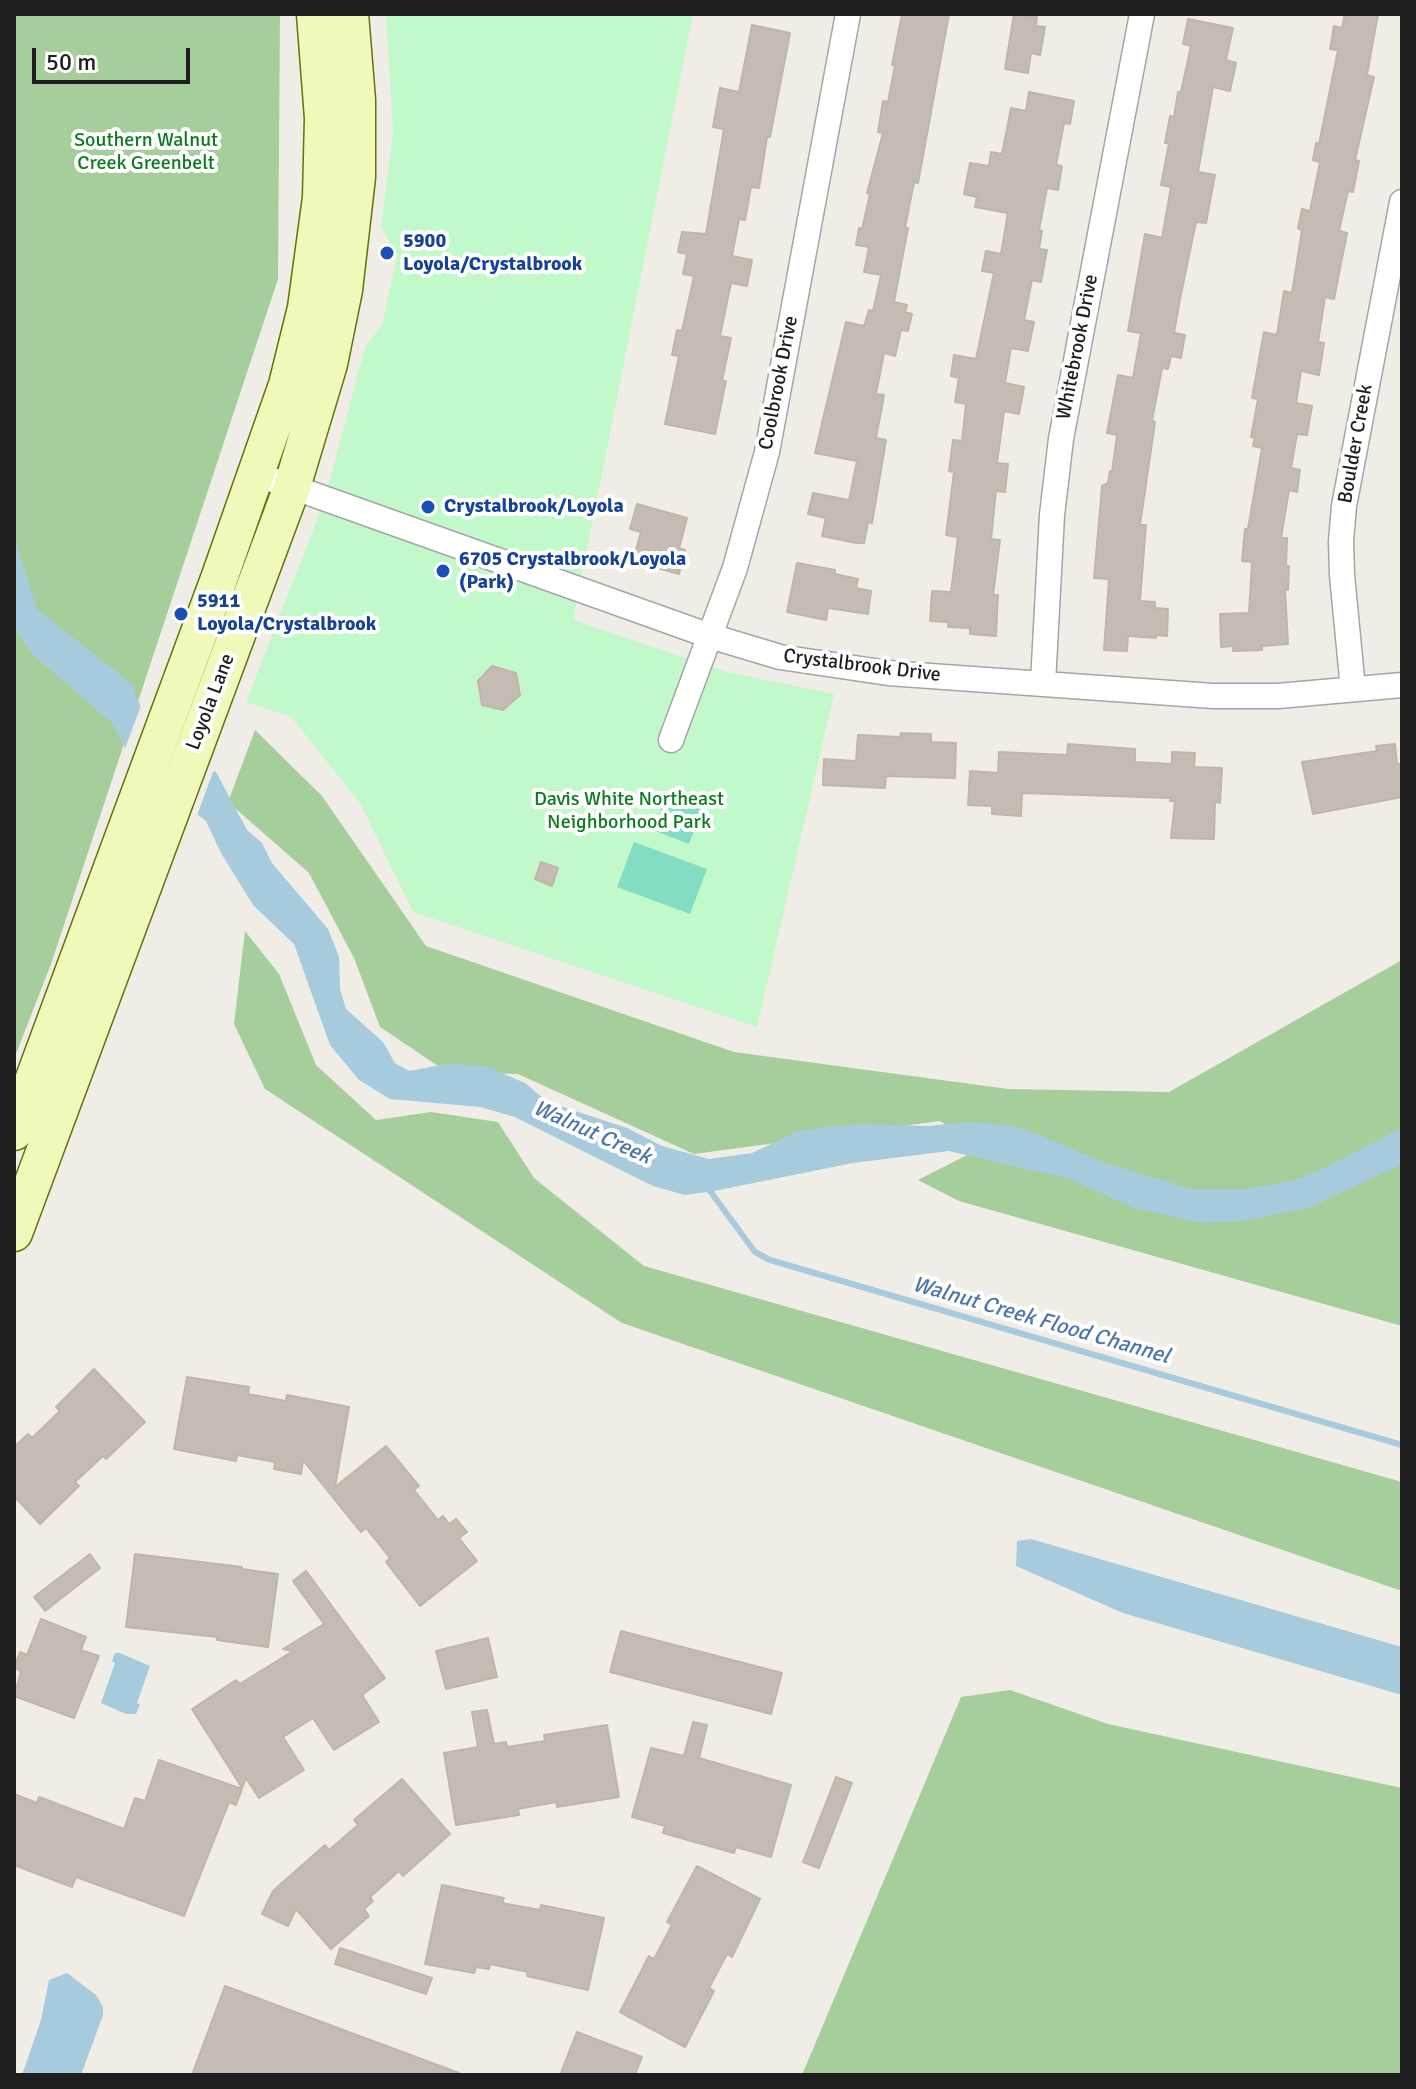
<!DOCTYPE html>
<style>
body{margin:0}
#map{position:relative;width:1416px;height:2089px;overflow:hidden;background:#efede5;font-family:Signika,sans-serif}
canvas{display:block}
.frame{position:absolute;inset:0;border:16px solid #1e1e1e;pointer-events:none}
.scale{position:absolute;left:32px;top:48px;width:158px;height:36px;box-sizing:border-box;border:4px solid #1e1e1e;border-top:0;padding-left:10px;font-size:24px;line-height:28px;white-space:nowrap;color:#1e1e1e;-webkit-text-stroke:6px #fff;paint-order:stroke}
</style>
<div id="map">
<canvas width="1416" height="2089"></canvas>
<div class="frame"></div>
<div class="scale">50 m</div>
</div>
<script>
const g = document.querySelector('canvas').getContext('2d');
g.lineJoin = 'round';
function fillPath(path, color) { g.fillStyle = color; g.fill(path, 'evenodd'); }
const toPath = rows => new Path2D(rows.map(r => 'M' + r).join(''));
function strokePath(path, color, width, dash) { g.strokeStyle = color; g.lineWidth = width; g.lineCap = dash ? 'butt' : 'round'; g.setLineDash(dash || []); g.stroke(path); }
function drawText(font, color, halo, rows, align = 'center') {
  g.font = font + ' Signika,sans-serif'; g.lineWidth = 8; g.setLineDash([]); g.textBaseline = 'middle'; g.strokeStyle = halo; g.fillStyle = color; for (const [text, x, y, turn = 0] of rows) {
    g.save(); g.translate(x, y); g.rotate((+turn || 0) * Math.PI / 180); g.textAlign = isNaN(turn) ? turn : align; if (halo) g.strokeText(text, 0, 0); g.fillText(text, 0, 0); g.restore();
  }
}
fillPath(toPath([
 [14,14,280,14,278,279,51,964,14,1059],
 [255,730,322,796,426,946,734,1052,1008,1089,1169,1092,1402,960,1402,1326,959,1201,918,1180,981,1148,940,1121,694,1154,518,1074,447,1072,380,1027,354,958,309,873,228,802],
 [245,931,279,974,316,1065,376,1120,431,1112,498,1122,534,1178,644,1266,1402,1482,1402,1591,622,1323,265,1089,234,1024],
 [1010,1690,1108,1724,1402,1788,1402,2075,802,2075,961,1697]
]), '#a5ce9a');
fillPath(toPath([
 [386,14,693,14,573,620,727,672,834,694,757,1027,413,912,360,803,291,717,246,702,325,499,365,347,382,325,397,256,381,226,393,132]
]), '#c2f9cb');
fillPath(toPath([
 [667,794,703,807,689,844,653,830],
 [634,842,707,869,690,914,617,887]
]), '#84ddc2');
fillPath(toPath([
 [14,537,37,609,132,684,146,721,165,749,216,772,247,830,262,843,272,863,328,929,339,957,340,989,346,1009,383,1042,395,1063,409,1071,446,1064,485,1066,525,1083,548,1102,627,1128,662,1146,709,1159,752,1153,796,1132,824,1127,860,1124,927,1126,972,1122,1020,1127,1108,1164,1192,1189,1247,1189,1295,1180,1318,1171,1402,1128,1402,1164,1309,1208,1242,1221,1200,1223,1134,1208,1070,1179,949,1151,853,1163,714,1191,685,1195,653,1186,515,1117,480,1107,390,1099,359,1080,330,1045,294,944,253,905,221,853,206,821,135,767,112,723,33,655,14,628],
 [1031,1539,1402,1647,1402,1695,1123,1613,1016,1566,1017,1541],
 [115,1653,120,1653,150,1666,137,1703,140,1704,136,1714,126,1714,101,1703,115,1663,112,1661],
 [67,1973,96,1995,103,2007,103,2015,81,2075,22,2075,41,2020,49,1980]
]), '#a6cbdc');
fillPath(toPath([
 [143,700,150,719,168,746,215,767,196,818,132,770,123,754]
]), '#efede5');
strokePath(toPath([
 [707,1187,755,1252,770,1260,1402,1445]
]), '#a6cbdc', 6);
const building = toPath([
 [902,14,949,14,918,183,914,182,905,228,908,228,894,302,907,305,905,312,912,314,908,331,901,330,895,356,884,353,876,394,884,395,876,438,886,440,872,523,868,522,864,543,856,543,822,536,826,518,808,514,813,493,849,500,857,461,815,453,846,322,864,326,869,310,873,311,881,275,864,272,869,247,856,245,859,228,862,229,870,194,867,193,883,133,878,132,883,101,888,102,895,65,892,65,902,14],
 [1014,14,1037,17,1036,26,1045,27,1040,55,1031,53,1028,73,1005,69,1014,14],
 [1345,14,1378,14,1367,75,1374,77,1355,160,1359,161,1353,192,1348,191,1339,231,1347,233,1334,299,1325,297,1318,342,1324,343,1319,375,1301,371,1296,403,1312,406,1307,435,1297,434,1291,468,1300,470,1297,492,1289,490,1281,538,1287,538,1286,566,1289,566,1288,590,1285,589,1288,644,1262,646,1262,650,1233,651,1233,646,1221,647,1220,614,1249,613,1252,562,1242,561,1245,529,1248,529,1262,448,1253,446,1255,438,1251,437,1258,399,1252,398,1264,332,1277,335,1284,291,1292,293,1302,230,1298,228,1302,209,1310,211,1320,162,1313,160,1316,143,1319,144,1338,50,1330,49,1334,26,1342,28,1345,14],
 [1188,19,1233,28,1226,60,1236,63,1230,91,1213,87,1198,172,1215,175,1206,223,1196,222,1180,299,1174,333,1185,335,1181,358,1171,356,1168,369,1162,368,1152,421,1155,422,1140,525,1146,525,1140,601,1155,602,1155,608,1168,609,1167,636,1156,635,1156,638,1128,636,1127,651,1104,650,1109,579,1094,578,1102,486,1108,483,1110,471,1112,472,1117,435,1107,433,1118,375,1133,378,1141,333,1128,331,1145,234,1162,238,1171,187,1161,185,1169,143,1165,143,1170,116,1174,117,1178,92,1181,92,1191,46,1183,44,1188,19],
 [752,25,790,33,770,137,767,137,759,188,751,187,745,220,739,219,732,256,752,260,747,286,731,283,720,336,731,338,722,381,726,381,715,434,665,424,679,356,672,355,677,330,682,331,694,276,683,274,687,254,678,252,682,232,706,234,724,129,713,127,720,88,739,92,752,25],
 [1029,92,1074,101,1070,124,1064,123,1056,165,1062,166,1058,190,1047,188,1039,230,1042,231,1039,249,1047,250,1041,282,1032,280,1024,320,1034,322,1028,351,1011,348,1005,383,1024,387,1019,414,1004,411,997,463,1008,464,1005,492,996,491,991,539,1000,540,993,595,998,595,996,636,970,634,970,628,948,627,948,622,930,621,932,591,951,592,958,537,946,535,954,472,949,471,953,440,962,441,966,404,955,402,959,378,951,376,954,355,976,359,994,273,982,271,986,251,1001,254,1008,213,975,207,977,197,964,194,970,163,989,166,991,152,1002,154,1011,108,1026,111,1029,92],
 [637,504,687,518,679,548,685,550,679,574,633,561,641,532,630,529,637,504],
 [797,563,835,570,835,574,858,579,856,588,871,591,868,614,828,608,826,620,787,612,797,563],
 [492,666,516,673,520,695,503,710,482,705,478,681,492,666],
 [901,733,931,734,931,742,956,743,955,778,886,776,885,788,823,785,824,759,856,761,858,735,900,737,901,733],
 [1068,744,1135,749,1135,762,1172,764,1172,752,1195,753,1194,767,1222,768,1220,803,1215,802,1214,839,1171,838,1175,801,1170,801,1171,798,1022,793,1021,816,992,814,992,806,968,805,970,771,998,773,999,752,1067,755,1068,744],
 [1395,744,1397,764,1402,764,1402,797,1313,814,1302,762,1377,751,1376,746,1395,744],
 [541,862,558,868,552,886,535,879,541,862],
 [94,1369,145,1422,106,1459,103,1456,75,1482,79,1486,40,1524,14,1496,14,1447,28,1434,32,1438,60,1411,56,1407,94,1369],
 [187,1377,249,1387,248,1394,286,1401,287,1395,349,1407,335,1487,386,1446,419,1486,414,1490,438,1520,443,1516,449,1524,456,1519,467,1532,459,1538,477,1561,420,1606,386,1562,390,1558,366,1528,361,1532,303,1460,301,1474,274,1469,275,1462,237,1455,236,1461,174,1449,187,1377],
 [90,1554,100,1568,45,1611,34,1597,90,1554],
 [135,1554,242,1567,242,1569,278,1574,268,1647,217,1640,217,1637,126,1627,135,1554],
 [306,1571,385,1678,362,1695,379,1722,334,1750,313,1718,283,1737,304,1770,259,1798,246,1778,242,1788,192,1709,236,1680,240,1684,293,1651,283,1649,324,1624,293,1581,306,1571],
 [41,1619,86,1637,81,1650,99,1656,74,1718,14,1696,21,1672,14,1667,20,1652,27,1655,41,1619],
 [621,1631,782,1673,771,1714,610,1672,621,1631],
 [488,1638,497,1677,446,1689,436,1651,488,1638],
 [487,1710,494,1744,506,1742,507,1747,545,1741,544,1735,607,1725,619,1797,557,1807,556,1802,518,1809,519,1815,456,1825,444,1753,478,1747,472,1712,487,1710],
 [693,1722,707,1725,699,1758,791,1785,771,1857,736,1847,734,1853,663,1833,665,1826,632,1817,651,1748,684,1756,693,1722],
 [159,1760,242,1789,236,1805,229,1802,184,1916,76,1877,72,1887,14,1865,14,1794,37,1803,39,1797,124,1829,135,1798,145,1801,159,1760],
 [836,1777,852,1783,819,1868,803,1862,836,1777],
 [402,1779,450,1834,403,1876,399,1871,370,1897,373,1901,364,1909,369,1916,331,1949,296,1909,288,1926,262,1914,273,1891,325,1845,329,1850,358,1825,354,1820,402,1779],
 [697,1866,760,1899,732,1957,727,1954,709,1988,714,1991,685,2047,620,2012,649,1956,654,1959,672,1925,667,1922,697,1866],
 [442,1885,504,1898,502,1903,540,1910,541,1905,604,1918,588,1990,527,1976,528,1972,490,1964,489,1969,476,1967,474,1973,425,1964,442,1885],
 [340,1948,432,1978,426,1994,335,1964,340,1948],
 [225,1986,459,2073,458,2075,192,2075,225,1986],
 [577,2032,642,2057,635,2075,560,2075,577,2032]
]);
fillPath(building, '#c4bcb4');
strokePath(building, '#c1b5a7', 2);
const street = toPath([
 [256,474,710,636,780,657,888,673,1213,696,1278,696,1402,685],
 [1043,683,1052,515,1061,439,1142,14],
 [1353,689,1342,575,1341,541,1344,506,1402,202],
 [671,740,735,568,767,452,848,14]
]);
const secondary = toPath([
 [14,1132,220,576,287,385,306,308,321,198,323,118,315,14],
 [14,1233,292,487,329,364,344,290,357,177,357,100,350,14]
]);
strokePath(street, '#a5a5a5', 27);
strokePath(secondary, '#607407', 39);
strokePath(street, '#fff', 24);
strokePath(secondary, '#f0f8ba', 36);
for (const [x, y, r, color] of [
 [387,253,8,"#1a4fb4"],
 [428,507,8,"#1a4fb4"],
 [443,571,8,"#1a4fb4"],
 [181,614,8,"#1a4fb4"]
]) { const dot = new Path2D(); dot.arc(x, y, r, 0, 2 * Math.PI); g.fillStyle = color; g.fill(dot); strokePath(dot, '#fff', 3); }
drawText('20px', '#0d7c1f', '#fff', [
 ["Southern Walnut",146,141],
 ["Creek Greenbelt",146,164],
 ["Davis White Northeast",629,800],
 ["Neighborhood Park",629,823]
]);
drawText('bold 20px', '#164399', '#fff', [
 ["5900",403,242],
 ["Loyola/Crystalbrook",403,265],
 ["Crystalbrook/Loyola",444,507],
 ["6705 Crystalbrook/Loyola",459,560],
 ["(Park)",459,583],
 ["5911",197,602],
 ["Loyola/Crystalbrook",197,625]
], 'left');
drawText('20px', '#1e1e1e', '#fff', [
 ["Whitebrook Drive",1078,347,-79],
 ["Coolbrook Drive",779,383,-79],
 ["Boulder Creek",1356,444,-80],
 ["Crystalbrook Drive",862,666,7],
 ["Loyola Lane",211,702,-69]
]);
drawText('italic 22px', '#4c75ad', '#fff', [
 ["Walnut Creek",592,1133,24],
 ["Walnut Creek Flood Channel",1041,1321,16]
]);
</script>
